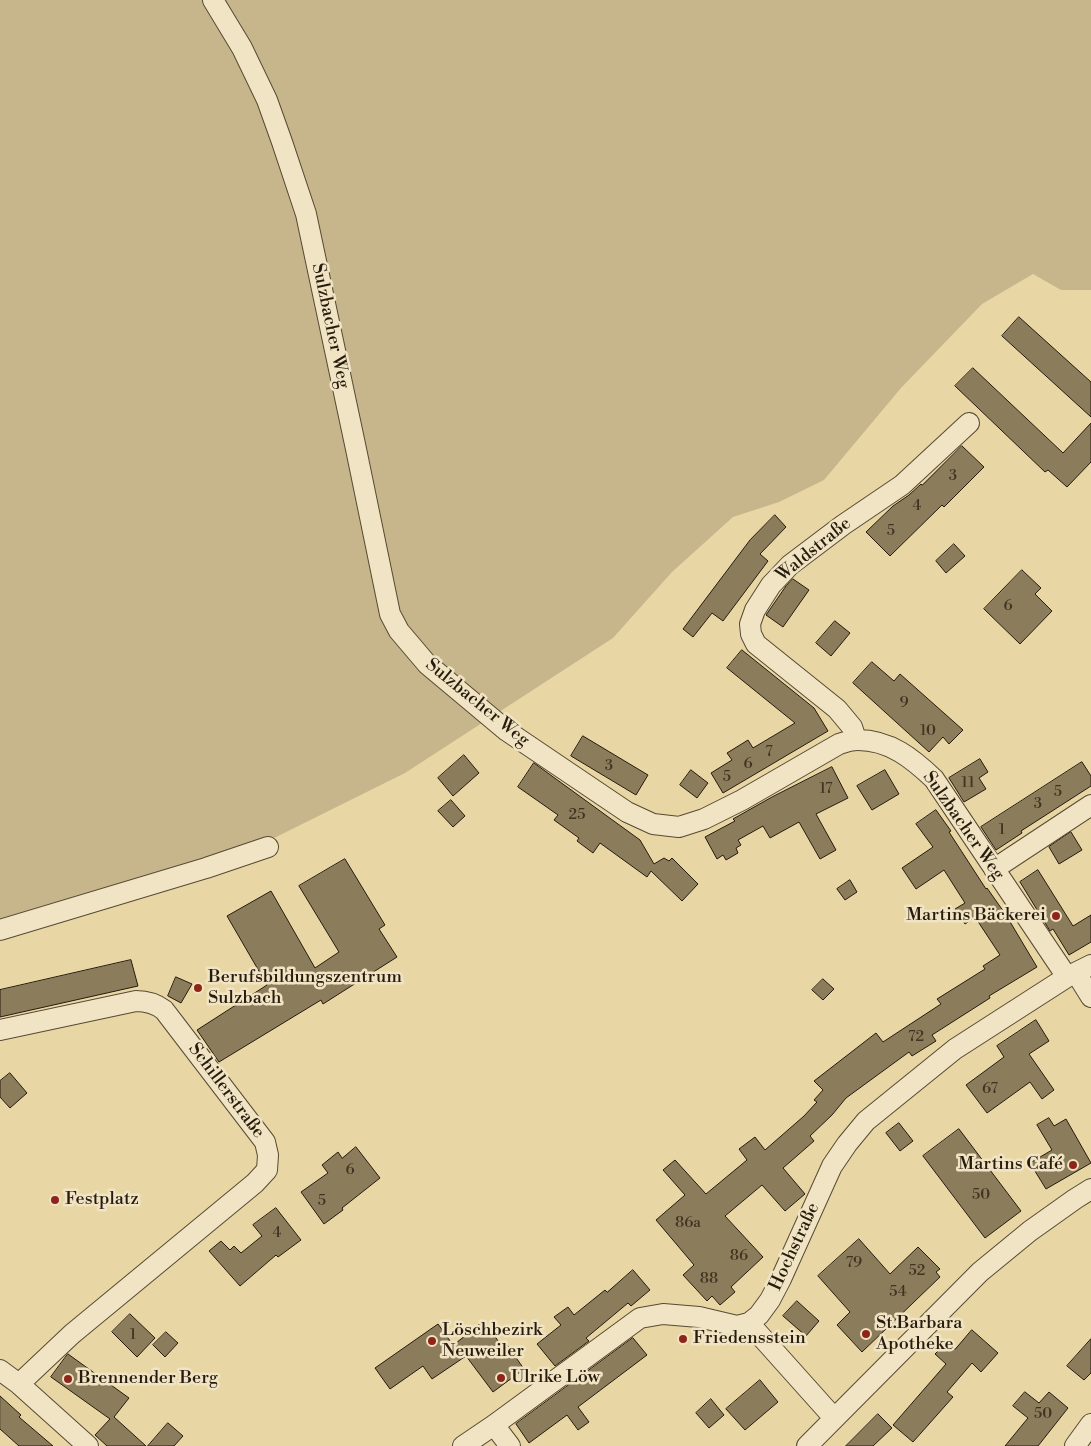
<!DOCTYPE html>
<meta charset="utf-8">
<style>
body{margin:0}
canvas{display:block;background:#e8d6a5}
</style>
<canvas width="1091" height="1446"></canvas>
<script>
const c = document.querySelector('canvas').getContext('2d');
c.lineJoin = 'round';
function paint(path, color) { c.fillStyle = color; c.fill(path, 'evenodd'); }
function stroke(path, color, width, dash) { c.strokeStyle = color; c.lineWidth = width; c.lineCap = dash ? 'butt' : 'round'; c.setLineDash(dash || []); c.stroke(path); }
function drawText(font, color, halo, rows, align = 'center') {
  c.font = font + ' "Libre Bodoni",serif'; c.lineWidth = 5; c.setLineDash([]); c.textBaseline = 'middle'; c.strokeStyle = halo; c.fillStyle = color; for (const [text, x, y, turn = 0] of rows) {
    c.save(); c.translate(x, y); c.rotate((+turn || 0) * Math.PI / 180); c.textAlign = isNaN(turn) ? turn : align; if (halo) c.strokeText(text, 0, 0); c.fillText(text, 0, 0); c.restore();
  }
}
paint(new Path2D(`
 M0,0H1091V290H1061L1033,274L982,304L901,388L824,480L779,502L733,517L672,572L613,638L405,773L262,844L0,923Z`), '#c7b68b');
const building = new Path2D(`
 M1019,317L1091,382V417L1002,336Z
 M973,368L1063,453L1091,423V462L1067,487L1048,470L1045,472L955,386Z
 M962,446L984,467L944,507L942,505L890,556L866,532L893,506L909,495L921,484L922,485Z
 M775,515L786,527L760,554L768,561L723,621L712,613L693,637L683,629L750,540Z
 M954,544L965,556L946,573L936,561Z
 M1022,570L1041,588L1035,594L1052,611L1020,644L984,609Z
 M793,579L809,590L783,627L766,615L786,586Z
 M835,621L850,633L831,656L816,643Z
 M742,650L814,708L828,731L723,793L711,773L732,760L727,753L748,740L753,748L795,723L727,668Z
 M872,662L894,681L900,674L963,730L949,744L943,737L929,752L853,683Z
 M583,736L648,775L636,795L571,756Z
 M464,755L479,773L453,796L438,778Z
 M980,759L988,772L979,778L986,789L964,802L949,778Z
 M1082,762L1091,776V786L1021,831L1022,833L996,850L981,827Z
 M534,763L640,840L654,864L664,858L669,861L672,858L698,884L682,901L651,871L647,877L600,843L593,853L577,841L579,838L554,820L558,815L518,787Z
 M832,767L848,798L816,814L836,850L820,859L799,822L770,838L763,826L738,840L741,845L736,848L738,853L726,860L723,855L717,859L705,837L735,821L733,819L772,797Z
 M691,770L708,783L697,798L680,785Z
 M885,770L899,794L872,810L857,786Z
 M451,800L465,816L453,827L438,811Z
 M936,810L951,831L949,832L986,889L987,888L1006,915L1037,967L989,996L990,998L932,1035L936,1041L912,1056L909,1052L846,1098L832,1115L810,1136L814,1141L783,1168L805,1194L785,1211L762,1185L725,1216L763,1257L731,1287L735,1292L720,1305L712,1296L707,1301L683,1275L694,1265L656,1220L685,1195L663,1170L675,1160L706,1194L747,1160L739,1149L755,1137L765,1150L804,1116L817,1102L814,1100L823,1090L814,1081L876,1033L883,1042L941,1004L937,999L985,969L983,966L1000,955L975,917L965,924L955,909L965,903L944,870L916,889L902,868L933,847L916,824Z
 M1071,832L1082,850L1059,864L1049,847Z
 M345,859L385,925L379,929L397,957L323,1004L321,1000L219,1062L197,1030L267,985L227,916L271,891L315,968L339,952L299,886Z
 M1038,870L1073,926L1091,915V942L1069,955L1053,929L1050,931L1020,882Z
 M850,880L857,892L845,900L837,889Z
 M131,960L138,986L0,1017V990Z
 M176,977L192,984L181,1003L168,996Z
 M823,979L834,989L823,1000L812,990Z
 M1036,1020L1049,1041L1029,1054L1054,1090L1042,1099L1030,1082L987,1113L966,1085L1004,1057L997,1046Z
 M10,1073L27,1093L10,1108L0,1097V1081Z
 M1049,1118L1054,1126L1066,1119L1091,1163L1046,1189L1030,1163L1052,1150L1037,1125Z
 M899,1123L913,1141L900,1151L886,1133Z
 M959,1129L1021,1211L985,1238L923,1156Z
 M356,1147L380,1178L342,1208L343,1210L324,1224L301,1192L328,1173L322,1165L338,1152L342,1158Z
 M276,1208L301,1240L278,1257L276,1255L240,1286L209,1251L221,1241L230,1250L234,1246L241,1253L262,1236L253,1225Z
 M859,1239L890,1274L918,1247L940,1269L936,1272L940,1277L862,1352L837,1325L850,1312L818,1276Z
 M633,1270L650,1290L631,1306L628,1303L586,1338L589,1341L555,1366L537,1344L561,1325L554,1317L568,1307L574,1315L605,1290L607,1292Z
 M797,1301L819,1321L806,1336L783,1316Z
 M130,1314L155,1338L137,1357L112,1332Z
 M484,1321L501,1345L505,1342L524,1369L493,1392L466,1356L432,1379L423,1366L390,1389L375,1368L438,1324L453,1345Z
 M972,1330L998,1353L981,1372L972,1363L947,1392L953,1397L913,1442L893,1425L946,1364L935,1354L947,1342L955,1349Z
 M166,1332L178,1343L165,1357L153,1345Z
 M633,1338L647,1355L578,1407L589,1422L578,1430L567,1415L529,1443L516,1424Z
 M1091,1339V1373L1084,1380L1067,1366Z
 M68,1354L129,1398L114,1417L146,1446H107L95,1435L110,1419L51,1377Z
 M760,1380L778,1402L745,1430L726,1409Z
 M1025,1392L1039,1403L1049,1392L1068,1408L1038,1446H1005L1028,1418L1013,1406Z
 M0,1396L21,1415L19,1417L53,1446H19L0,1429Z
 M711,1399L724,1415L709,1428L696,1413Z
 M878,1414L892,1428L873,1446H846Z
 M168,1423L183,1436L174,1446H148Z`);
paint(building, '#8b7c5c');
stroke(building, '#271b0d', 1);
const minor = new Path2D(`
 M213,0L242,48L267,100L282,142L306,214L356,449L390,614L399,631L427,664L507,731L627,812L653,824L679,827L704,819L742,800L839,744C845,742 852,740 858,740C890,740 913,759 934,779L1067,977
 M856,739L852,727L837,709L756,644L751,634L750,624L755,610L771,585L790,565L843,525L902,485L969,423
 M994,869L1091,805
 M0,930L206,868L268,847
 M1076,973L1091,997
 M0,1030L136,1001C147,1001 155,1003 164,1010L265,1142L268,1155L267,1170L255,1183L72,1334L19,1384
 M749,1323L834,1418
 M0,1370L19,1384L88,1446
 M494,1425L510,1446
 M463,1446L494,1425L640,1318L663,1314L699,1317L737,1326L749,1323L759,1315L770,1300L781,1279L832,1166L847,1144L866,1121L955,1049L1067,977L1091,965
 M807,1446L980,1272L1030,1231L1075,1199L1091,1189
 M1075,1446L1091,1424`);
stroke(minor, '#574a33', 22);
stroke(minor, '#f0e4c4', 20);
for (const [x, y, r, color] of [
 [1056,916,5,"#8f2418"],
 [198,988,5,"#8f2418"],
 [1073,1165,5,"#8f2418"],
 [55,1200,5,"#8f2418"],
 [866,1334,5,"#8f2418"],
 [683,1339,5,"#8f2418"],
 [432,1341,5,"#8f2418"],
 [501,1378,5,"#8f2418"],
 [68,1379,5,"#8f2418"]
]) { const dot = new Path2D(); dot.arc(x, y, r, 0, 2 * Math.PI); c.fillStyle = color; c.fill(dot); stroke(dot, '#f0e4c4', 2); }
drawText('15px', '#403321', null, [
 ["3",953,476],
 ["4",917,506],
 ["5",891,531],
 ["6",1008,606],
 ["9",904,703],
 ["10",928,731],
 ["7",769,752],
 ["6",748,764],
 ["3",609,766],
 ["5",727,777],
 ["11",968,783],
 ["17",826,789],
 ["5",1058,792],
 ["3",1038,804],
 ["25",577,815],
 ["1",1002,830],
 ["72",916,1037],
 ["67",990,1089],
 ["6",350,1170],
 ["50",981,1195],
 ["5",322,1201],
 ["86a",688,1223],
 ["4",277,1233],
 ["86",739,1256],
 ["79",854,1263],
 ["52",917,1271],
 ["88",709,1279],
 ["54",898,1292],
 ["1",133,1335],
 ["50",1043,1414]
]);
drawText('18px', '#271b0d', '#f0e4c4', [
 ["Sulzbacher Weg",330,326,78],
 ["Waldstraße",814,550,-39],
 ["Sulzbacher Weg",477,703,39],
 ["Sulzbacher Weg",963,826,55],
 ["Schillerstraße",226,1091,53],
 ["Hochstraße",795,1247,-65]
]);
drawText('18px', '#271b0d', '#f0e4c4', [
 ["Martins Bäckerei",1046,916,"right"],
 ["Berufsbildungszentrum",208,978],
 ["Sulzbach",208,999],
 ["Martins Café",1063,1165,"right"],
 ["Festplatz",65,1200],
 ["St.Barbara",876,1324],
 ["Apotheke",876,1345],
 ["Löschbezirk",442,1331],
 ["Neuweiler",442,1352],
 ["Friedensstein",693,1339],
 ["Ulrike Löw",511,1378],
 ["Brennender Berg",78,1379]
], 'left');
</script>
